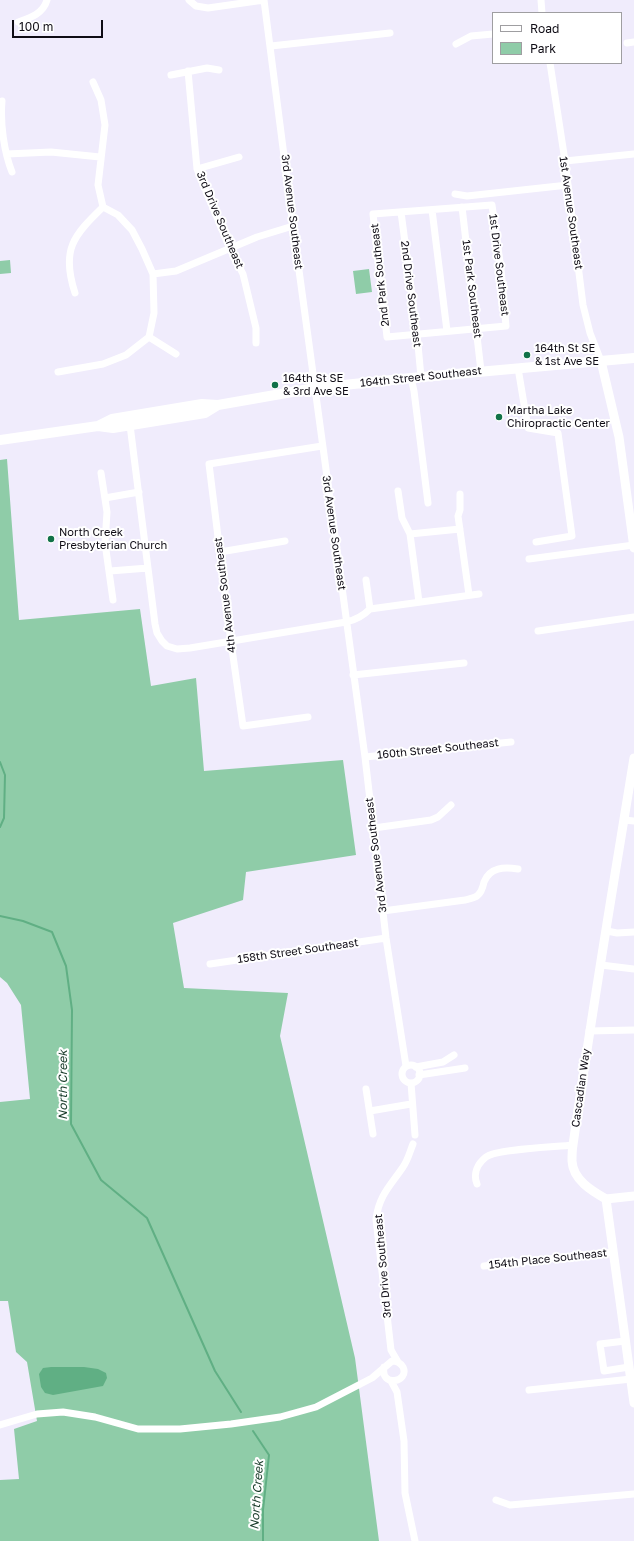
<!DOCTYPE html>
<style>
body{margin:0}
#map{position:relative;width:634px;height:1541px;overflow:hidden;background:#f0ecfc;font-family:"Golos Text",sans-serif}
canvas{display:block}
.legend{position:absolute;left:492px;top:12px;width:130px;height:52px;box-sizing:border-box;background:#fff;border:1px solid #9f9ea1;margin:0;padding:5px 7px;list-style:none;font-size:12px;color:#0f0c15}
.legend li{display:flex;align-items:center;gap:8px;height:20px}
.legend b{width:20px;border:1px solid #9f9ea1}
.scale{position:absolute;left:12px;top:20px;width:91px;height:18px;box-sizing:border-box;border:2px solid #0f0c15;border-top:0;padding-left:5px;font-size:12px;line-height:14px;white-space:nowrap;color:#0f0c15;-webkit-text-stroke:3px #fff;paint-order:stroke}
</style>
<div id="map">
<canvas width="634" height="1541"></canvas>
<ul class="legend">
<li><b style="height:5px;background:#fff"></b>Road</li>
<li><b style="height:11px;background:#8fcca8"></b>Park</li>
</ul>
<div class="scale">100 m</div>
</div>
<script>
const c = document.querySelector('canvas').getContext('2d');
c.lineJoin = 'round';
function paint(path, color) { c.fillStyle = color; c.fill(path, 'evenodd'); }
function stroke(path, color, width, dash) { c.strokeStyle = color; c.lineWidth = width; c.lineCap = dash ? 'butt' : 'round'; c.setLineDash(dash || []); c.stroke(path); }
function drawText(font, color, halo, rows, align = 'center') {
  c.font = font + ' "Golos Text",sans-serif'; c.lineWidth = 4; c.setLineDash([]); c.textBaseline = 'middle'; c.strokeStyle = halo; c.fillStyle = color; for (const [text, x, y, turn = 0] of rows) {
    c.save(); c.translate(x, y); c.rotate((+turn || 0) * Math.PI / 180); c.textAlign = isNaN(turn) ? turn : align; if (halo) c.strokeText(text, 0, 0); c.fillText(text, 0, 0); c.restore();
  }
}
paint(new Path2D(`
 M10,260L11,273L0,274V261Z
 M369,269L372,292L356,294L353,271Z
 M7,459L19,620L140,609L151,686L196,678L204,771L343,760L356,855L246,872L243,900L173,923L184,988L288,993L280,1036L355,1358L379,1541H0V1480L19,1479L14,1429L37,1421L27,1362L16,1352L8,1301H0V1102L30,1099L21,1005L7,983L0,977V460Z`), '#8fcca8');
paint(new Path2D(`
 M51,1367H84L98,1369L106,1373L107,1378L103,1386L53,1395L45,1393L41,1387L39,1374L43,1368Z`), '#60af84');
stroke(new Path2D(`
 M0,762L5,775L4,818L0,827
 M0,916L23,921L52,932L66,966L72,1010L71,1124L101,1180L147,1218L215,1371L241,1412
 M253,1431L269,1455L263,1510V1541`), '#60af84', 2);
stroke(new Path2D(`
 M189,0L196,6L208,8L264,0
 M264,0L293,226L365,757L386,938L406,1066
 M541,0L542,13
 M18,22C30,18 43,14 47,0
 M627,43L634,42
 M456,44L471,36L493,34
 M271,46L390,33
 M550,63L565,161L583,305L590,333L601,361
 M188,71L197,169L230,249L243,274L256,328V343
 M171,75L207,68L219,70
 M93,82L101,100L105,125L98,185L103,207L118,215L132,230L142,249L153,274L154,313L149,337
 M2,101C0,123 4,152 12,172
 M7,154L51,152L100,157
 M565,161L634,154
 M197,169L239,157
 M455,194L467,196L568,185
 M492,205L501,269L506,326L387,337L373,214Z
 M462,207L481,371
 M432,210L447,331
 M401,212L417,334L421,377
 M153,274L176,271L257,237L293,226
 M75,293C61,250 73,236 103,207
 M518,368L528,428L558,433L572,536L536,542
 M58,372L103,364L126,355L149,337L176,354
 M411,378L414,391L428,503
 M130,425L155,624L157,633L162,641L167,646L177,649L190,648L346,622C356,620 363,616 370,609L479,594
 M101,473L107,512L105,543L113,600
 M398,491L402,518L410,534L419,602
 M460,494V510L458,516L469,595
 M105,498L139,492
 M410,534L460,529
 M220,552L285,541
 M529,559L634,545
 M110,571L148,568
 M366,580L370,609
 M538,631L634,617
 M353,675L464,663
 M308,717L243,726L231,642L209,464L322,446
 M365,757L511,742
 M624,820L634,821
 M374,828L431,820L438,817L451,805
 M383,911L465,900C469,899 474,898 477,896C481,893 483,887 484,882C490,867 504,867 518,869
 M607,931L617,933L634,932
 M210,964L386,938
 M601,965L634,969
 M589,1031L634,1030
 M402 1074a9 9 0 1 1 18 0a9 9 0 1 1-18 0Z
 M416,1067L443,1062L454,1055
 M419,1075L465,1068
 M411,1083L415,1135
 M366,1089L373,1134
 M370,1111L411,1104
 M477,1184C473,1174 477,1164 486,1157C496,1149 556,1147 573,1145
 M484,1266L613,1252
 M625,1341L600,1344L604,1371L629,1367
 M398,1362L391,1350L376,1219C379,1195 391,1185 403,1167C408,1160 410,1151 413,1144
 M391,1381L397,1392L404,1441L405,1493L415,1541
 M529,1390L631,1379
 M0,1425L37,1414L63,1412L95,1417L138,1429H180L231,1424L280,1417L316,1407L372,1378L392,1361C396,1361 400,1362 403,1367C410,1382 380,1388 384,1367
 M496,1500L510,1505L634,1494`), '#fff', 7);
stroke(new Path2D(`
 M601,361L619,437L634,548
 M606,1199C592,1191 573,1180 572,1161C572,1156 572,1150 573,1145C591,1016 613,887 634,758
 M606,1199L634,1403
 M606,1199L634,1196`), '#fff', 9);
stroke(new Path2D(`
 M98,426L112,419L202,404L218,405L315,388L411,378L634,358
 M0,440L98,426L113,428L205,413L218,405`), '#fff', 10);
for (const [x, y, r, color] of [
 [527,355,4,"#117248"],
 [275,385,4,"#117248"],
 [499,417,4,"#117248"],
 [51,539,4,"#117248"]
]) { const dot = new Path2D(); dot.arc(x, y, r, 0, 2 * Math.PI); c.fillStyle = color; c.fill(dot); stroke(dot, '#fff', 1.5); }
drawText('11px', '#0f0c15', '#fff', [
 ["3rd Avenue Southeast",292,212,83],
 ["1st Avenue Southeast",571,213,82],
 ["3rd Drive Southeast",220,220,67],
 ["1st Drive Southeast",499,265,83],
 ["2nd Park Southeast",380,275,-96],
 ["1st Park Southeast",472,289,83],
 ["2nd Drive Southeast",411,294,83],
 ["164th Street Southeast",421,377,-6],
 ["3rd Avenue Southeast",334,533,82],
 ["4th Avenue Southeast",225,595,-97],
 ["160th Street Southeast",438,749,-6],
 ["3rd Avenue Southeast",376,855,-97],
 ["158th Street Southeast",298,951,-8],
 ["Cascadian Way",581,1088,-82],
 ["154th Place Southeast",548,1259,-6],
 ["3rd Drive Southeast",383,1266,-95]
]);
drawText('11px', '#0f0c15', '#fff', [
 ["164th St SE",535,349],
 ["& 1st Ave SE",535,362],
 ["164th St SE",283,379],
 ["& 3rd Ave SE",283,392],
 ["Martha Lake",507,411],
 ["Chiropractic Center",507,424],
 ["North Creek",59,533],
 ["Presbyterian Church",59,546]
], 'left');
drawText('italic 12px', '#1a3d2b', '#fff', [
 ["North Creek",63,1085,-90],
 ["North Creek",257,1495,-86]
]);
</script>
